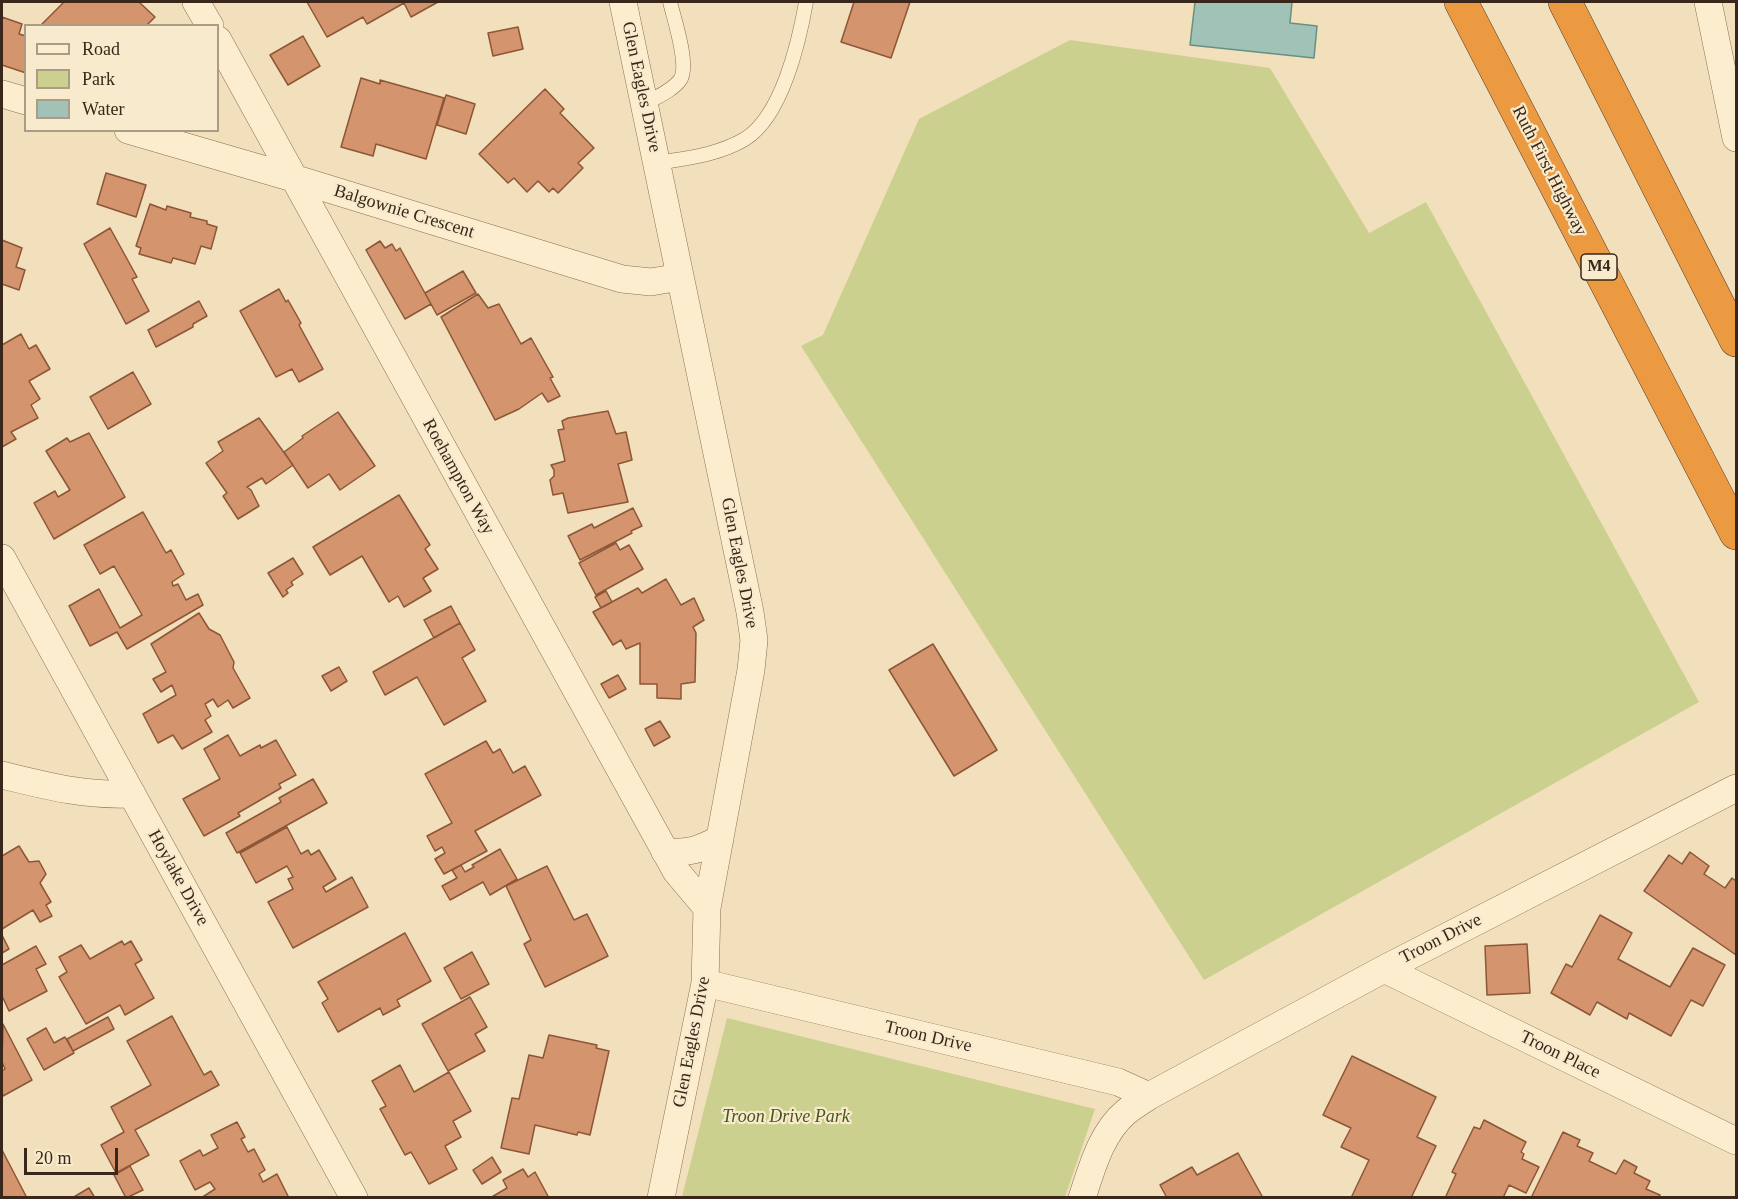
<!DOCTYPE html>
<style>
body{margin:0}
#map{position:relative;width:1738px;height:1199px;overflow:hidden;background:#f2dfbb;font-family:"Times New Roman",serif}
canvas{display:block}
.frame{position:absolute;inset:0;border:3px solid #38271a;pointer-events:none}
.legend{position:absolute;left:24px;top:24px;width:195px;height:108px;box-sizing:border-box;background:#f8eacc;border:2px solid #ab9c85;margin:0;padding:8px 10px;list-style:none;font-size:18px;color:#38271a}
.legend li{display:flex;align-items:center;gap:12px;height:30px}
.legend b{width:30px;border:2px solid #ab9c85}
.scale{position:absolute;left:24px;top:1148px;width:94px;height:27px;box-sizing:border-box;border:3px solid #38271a;border-top:0;padding-left:8px;font-size:18px;line-height:21px;white-space:nowrap;color:#38271a;-webkit-text-stroke:4px #f8eacc;paint-order:stroke}
</style>
<div id="map">
<canvas width="1738" height="1199"></canvas>
<div class="frame"></div>
<ul class="legend">
<li><b style="height:8px;background:#fcedcf"></b>Road</li>
<li><b style="height:16px;background:#cbd08f"></b>Park</li>
<li><b style="height:16px;background:#a0c2b7"></b>Water</li>
</ul>
<div class="scale">20 m</div>
</div>
<script>
const c = document.querySelector('canvas').getContext('2d');
c.lineJoin = 'round';
function paint(path, color) { c.fillStyle = color; c.fill(path, 'evenodd'); }
function stroke(path, color, width, dash) { c.strokeStyle = color; c.lineWidth = width; c.lineCap = dash ? 'butt' : 'round'; c.setLineDash(dash || []); c.stroke(path); }
function drawText(font, color, halo, rows, align = 'center') {
  c.font = font + ' "Times New Roman",serif'; c.lineWidth = 4.5; c.setLineDash([]); c.textBaseline = 'middle'; c.strokeStyle = halo; c.fillStyle = color; for (const [text, x, y, turn = 0] of rows) {
    c.save(); c.translate(x, y); c.rotate((+turn || 0) * Math.PI / 180); c.textAlign = isNaN(turn) ? turn : align; if (halo) c.strokeText(text, 0, 0); c.fillText(text, 0, 0); c.restore();
  }
}
paint(new Path2D(`
 M1070,40L1270,68L1369,233L1426,202L1699,702L1204,980L801,346L823,335L919,119Z
 M727,1018L1095,1109L1065,1197H682Z`), '#cbd08f');
const water = new Path2D(`
 M1195,2H1292L1290,23L1317,26L1314,58L1190,45Z`);
paint(water, '#a0c2b7');
stroke(water, '#679084', 1.5);
const building = new Path2D(`
 M62,2H139L155,17L146,26H44L42,24L63,3Z
 M307,2H438L411,17L404,3L367,24L363,17L327,37Z
 M854,2H910L891,58L841,42Z
 M2,17L22,24L19,34L26,36V73L2,65Z
 M518,27L523,49L493,56L488,33Z
 M303,36L320,66L288,85L270,55Z
 M361,78L380,84V80L444,98L426,159L376,144L373,156L341,147Z
 M545,89L564,109L560,113L594,148L578,163L583,168L558,193L553,188L549,192L538,181L527,192L514,178L508,183L479,154Z
 M446,95L475,104L466,134L437,125Z
 M106,173L146,185L136,217L97,204Z
 M150,204L166,210L167,206L191,213L190,217L207,221V224L217,227L211,249L201,246L195,264L173,258L171,263L139,254L141,248L136,246Z
 M110,228L137,277L132,279L149,311L126,324L84,244Z
 M2,240L22,248L16,267L25,270L19,290L2,284Z
 M380,241L385,248L392,244L396,251L400,248L431,304L405,319L366,250Z
 M463,271L476,293L437,315L425,293Z
 M279,289L286,302L288,300L301,323L299,325L323,369L299,382L292,369L276,377L240,311Z
 M478,294L488,308L499,304L521,344L531,338L553,377L550,378L560,396L548,402L542,393L519,409L495,420L441,317Z
 M199,301L207,316L193,324V327L156,347L148,330Z
 M21,334L29,349L36,345L50,369L29,381L40,399L31,405L38,418L11,432L16,439L2,447V345Z
 M133,372L151,404L108,429L90,397Z
 M608,411L616,434L626,432L632,460L618,464L628,502L568,513L563,493L553,495L550,480L554,476V470L551,465L565,461L558,430L564,429L562,421L568,418Z
 M338,412L375,466L340,490L329,474L308,488L284,452L303,438L302,436Z
 M259,418L293,465L266,484L262,478L247,487L251,490L259,506L238,519L223,496L227,493L206,463L223,451L218,442Z
 M89,433L125,497L54,539L34,503L55,491L58,497L70,490L46,451L67,438L70,442Z
 M399,495L430,545L425,549L438,569L423,578L431,591L404,607L398,596L389,602L362,556L330,575L313,547Z
 M633,508L642,526L631,531L632,533L580,560L568,536L592,524L594,528Z
 M143,512L166,553L171,550L184,574L172,582L173,586L178,584L186,600L198,594L203,605L127,649L117,632L90,646L69,606L99,589L120,628L142,615L114,566L100,574L84,545Z
 M616,543L620,550L629,545L643,569L596,595L579,563Z
 M293,558L303,574L291,582L293,585L286,590L288,593L283,597L268,573Z
 M666,579L681,605L694,598L704,620L693,627L696,633L695,682L681,684V699L657,698V684H640V643L626,649L621,640L613,645L593,612L638,588L642,593Z
 M606,591L612,602L601,608L595,597Z
 M451,606L460,623L434,638L424,620Z
 M199,613L209,629L220,635L234,662L233,668L250,698L233,708L228,700L218,707L213,699L205,704L211,716L205,720L212,732L182,749L173,735L158,743L143,714L176,695L172,685L161,692L153,679L166,672L151,644Z
 M460,623L475,650L462,658L486,701L444,725L417,677L385,695L373,672Z
 M933,644L997,750L954,776L889,670Z
 M339,667L347,681L331,691L322,676Z
 M618,675L626,689L609,698L601,684Z
 M660,721L670,737L654,746L645,729Z
 M228,735L240,756L260,745L261,748L276,740L296,775L279,784L281,788L238,813L240,816L204,836L183,799L220,779L204,749Z
 M486,741L493,753L500,749L513,773L525,766L541,795L475,831L487,851L444,874L435,859L445,853L442,847L435,851L427,836L452,823L425,774Z
 M313,779L327,803L237,853L226,833L281,802L279,798Z
 M287,827L301,854L308,850L311,855L319,850L336,879L323,887L326,892L352,877L368,907L293,948L268,902L293,889L288,879L293,877L287,866L256,883L240,853Z
 M19,846L29,862L39,861L46,874L40,883L51,902L46,905L52,916L40,922L33,910L2,929V856Z
 M500,849L517,879L490,895L483,882L450,900L442,886L457,878L452,870L461,865L465,872L474,867L472,865Z
 M1690,852L1709,866L1704,874L1725,888L1732,878L1736,881V955L1644,891L1669,855L1682,864Z
 M547,866L574,920L587,914L608,956L545,987L524,944L531,940L506,886Z
 M1600,915L1632,933L1618,959L1670,987L1693,948L1725,965L1703,1006L1691,1000L1671,1036L1629,1013L1627,1019L1597,1002L1590,1015L1551,993L1566,964L1572,967Z
 M405,933L431,981L397,1000L400,1006L383,1015L380,1008L338,1032L322,1003L328,999L318,982Z
 M2,935L9,949L2,953Z
 M122,941L124,945L131,941L142,960L135,964L154,998L125,1015L120,1005L86,1024L59,977L67,972L59,957L81,945L90,959Z
 M1527,944L1530,993L1487,995L1485,946Z
 M36,946L46,964L36,969L47,991L9,1011L2,996V965Z
 M472,952L489,984L461,999L444,968Z
 M470,997L487,1027L475,1034L485,1051L448,1071L422,1024Z
 M172,1016L204,1075L211,1071L219,1085L135,1130L149,1155L116,1173L101,1145L124,1132L111,1107L151,1085L127,1041Z
 M108,1017L114,1029L73,1051L67,1039Z
 M3,1024L32,1080L3,1096L2,1092V1071L5,1069L2,1062Z
 M46,1028L54,1043L65,1037L74,1053L44,1070L27,1039Z
 M549,1035L597,1045L596,1048L609,1051L590,1135L578,1132L577,1135L535,1125L529,1154L501,1148L512,1098L519,1099L529,1055L543,1058Z
 M1352,1056L1436,1097L1417,1137L1436,1146L1411,1198H1351L1369,1160L1341,1147L1351,1128L1323,1115Z
 M400,1065L414,1092L449,1072L471,1111L453,1121L461,1137L445,1146L457,1169L429,1184L411,1152L405,1155L380,1109L386,1106L372,1081Z
 M1484,1120L1526,1142L1521,1152L1524,1154L1522,1159L1539,1167L1526,1193L1509,1185L1503,1198H1449L1446,1196L1456,1174L1452,1172L1474,1127L1480,1129Z
 M237,1122L245,1137L241,1139L248,1152L254,1149L265,1170L259,1174L263,1182L277,1174L289,1198H201L215,1189L210,1182L195,1190L180,1161L200,1150L203,1156L218,1148L211,1135Z
 M1563,1132L1580,1140L1577,1146L1593,1153L1589,1161L1616,1174L1624,1160L1637,1167L1634,1173L1650,1181L1646,1189L1660,1195L1658,1198H1531Z
 M2,1150L27,1198H2Z
 M1238,1153L1262,1196L1260,1198H1167L1160,1185L1192,1167L1197,1175Z
 M492,1157L501,1172L482,1184L473,1170Z
 M130,1166L143,1190L126,1198L114,1175Z
 M523,1169L528,1177L535,1172L549,1198H490L507,1188L503,1180Z
 M89,1188L95,1198H72Z`);
paint(building, '#d3946e');
stroke(building, '#8c5637', 1.5);
const service = new Path2D(`
 M645,104C656,97 672,91 680,80C690,66 674,19 670,2
 M657,163C687,158 718,155 745,139C782,116 799,42 806,2`);
const minor = new Path2D(`
 M196,2L210,26
 M623,2L750,612L754,640L751,670L707,908L705,983L661,1198
 M1708,2L1736,138
 M218,40L676,871L707,908
 M2,94L26,101
 M128,130L293,178L622,279L651,282L680,277
 M2,558L354,1198
 M2,775C47,786 84,796 132,794
 M665,852C690,853 699,850 720,839
 M1384,969L1736,1141
 M705,983L1118,1082L1149,1096
 M1082,1198C1092,1168 1101,1133 1126,1112C1133,1106 1142,1101 1149,1096L1384,969L1736,788`);
const motorway = new Path2D(`
 M1461,2L1736,533
 M1565,2L1736,340`);
stroke(service, '#8a6f54', 15);
stroke(minor, '#8a6f54', 28);
stroke(motorway, '#573d29', 34);
stroke(service, '#fcedcf', 14);
stroke(minor, '#fcedcf', 27);
stroke(motorway, '#eb9a42', 33);
for (const [x, y, w] of [
 [1599,267,36]
]) { const box = new Path2D(); box.roundRect(x - w / 2, y - 13, w, 26, 4.5); c.fillStyle = '#f8eacc'; c.fill(box); stroke(box, '#38271a', 1.5); }
drawText('bold 16px', '#38271a', null, [
 ["M4",1599,267]
]);
drawText('18px', '#38271a', '#f8eacc', [
 ["Glen Eagles Drive",641,87,78],
 ["Ruth First Highway",1549,171,63],
 ["Balgownie Crescent",404,212,17],
 ["Roehampton Way",458,477,61],
 ["Glen Eagles Drive",739,563,79],
 ["Hoylake Drive",178,878,61],
 ["Troon Drive",1441,939,-27],
 ["Troon Drive",928,1037,13],
 ["Glen Eagles Drive",692,1042,-79],
 ["Troon Place",1560,1055,26]
]);
drawText('italic 18px', '#4a561f', '#f8eacc', [
 ["Troon Drive Park",786,1117]
]);
</script>
